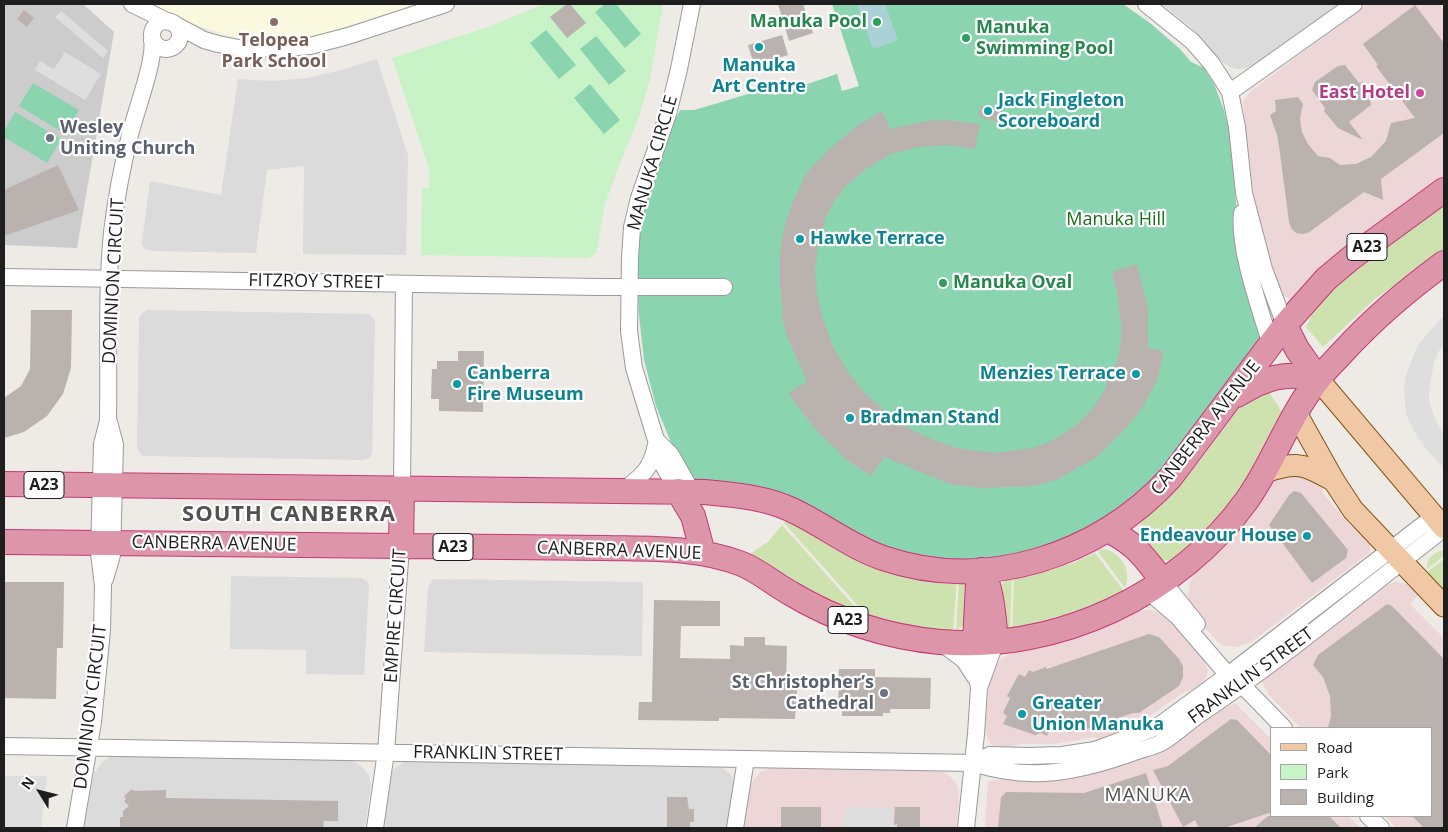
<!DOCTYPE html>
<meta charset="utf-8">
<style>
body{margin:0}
#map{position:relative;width:1448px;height:832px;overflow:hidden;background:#eeeae5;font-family:"Open Sans",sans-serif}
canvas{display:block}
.frame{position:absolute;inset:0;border:5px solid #1e1e1e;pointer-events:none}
.legend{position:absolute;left:1270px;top:727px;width:162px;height:90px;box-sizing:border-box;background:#fff;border:1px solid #a5a5a5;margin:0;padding:6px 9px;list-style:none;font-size:15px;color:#1e1e1e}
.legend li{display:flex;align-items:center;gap:10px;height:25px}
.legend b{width:25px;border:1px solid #a5a5a5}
.north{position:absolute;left:15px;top:767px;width:50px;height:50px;-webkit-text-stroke:4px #fff;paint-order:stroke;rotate:306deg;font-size:14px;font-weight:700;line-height:20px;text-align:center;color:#1e1e1e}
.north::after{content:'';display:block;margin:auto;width:18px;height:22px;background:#1e1e1e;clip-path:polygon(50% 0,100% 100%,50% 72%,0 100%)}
</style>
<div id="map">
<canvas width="1448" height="832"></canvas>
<div class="frame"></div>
<ul class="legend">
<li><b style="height:6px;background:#f1c8a6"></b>Road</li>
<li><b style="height:14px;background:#c8f3c6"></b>Park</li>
<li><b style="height:14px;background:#bab2ae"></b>Building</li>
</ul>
<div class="north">N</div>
</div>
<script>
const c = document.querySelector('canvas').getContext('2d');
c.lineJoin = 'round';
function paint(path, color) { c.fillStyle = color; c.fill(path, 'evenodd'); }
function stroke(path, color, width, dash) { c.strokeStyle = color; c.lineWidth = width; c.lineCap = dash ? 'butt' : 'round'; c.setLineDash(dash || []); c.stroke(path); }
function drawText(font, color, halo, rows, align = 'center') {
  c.font = font + ' "Open Sans",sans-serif'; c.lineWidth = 4.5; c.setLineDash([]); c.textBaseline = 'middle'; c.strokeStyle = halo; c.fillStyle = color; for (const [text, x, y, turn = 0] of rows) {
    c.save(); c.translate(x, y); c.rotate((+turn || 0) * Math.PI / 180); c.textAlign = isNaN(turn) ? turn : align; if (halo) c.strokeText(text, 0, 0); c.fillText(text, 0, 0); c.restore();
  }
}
paint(new Path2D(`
 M1162,4H1338L1257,65L1240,69L1232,68L1223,63L1191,27Z
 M377,59L408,155L406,255L303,254L304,166L267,170L256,253L151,251L144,248L142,245V241L150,181L221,195L238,79L272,81L307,78L341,70Z
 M147,310L369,314L374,319L375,322L372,453L370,458L364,460L142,456L137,448L139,318L142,313Z
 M231,576L361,578L367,581L369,586L364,675L306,674V650L230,649Z
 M433,579L643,582L642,656L424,652L428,588Z
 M119,755L352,760L363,768L369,776L371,784L365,828H84L94,773L103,761L110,757Z
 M405,761L719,765L731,775L734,782V788L728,828H382L390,776L395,768Z`), '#dcdbdb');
paint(new Path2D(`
 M1367,4H1442L1441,6L1444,10V182L1293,300L1290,299L1281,294L1264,245L1255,207L1243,102L1250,92Z
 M1289,470L1320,484L1324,495L1347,522L1352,527L1363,531L1370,539V551L1368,554L1251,642L1237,647L1223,645L1217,641L1197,619L1189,603L1188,594L1190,582L1196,572L1251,512L1274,480Z
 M1395,582L1407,584L1419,595L1410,604L1444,638V828H1397L1385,816H1432V728H1301L1269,695L1262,682V678L1285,660L1389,584Z
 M1151,610L1168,615L1198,649L1208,670L1206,678L1201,686L1183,693L1148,717L1122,729L1119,734L1100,740L1095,737L1054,744H1019L1009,748H1000L993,746L988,740L985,729L989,682L993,669L1002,658L1019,650L1081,635L1139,611Z
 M1235,703L1272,740V816H1348L1361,828H985L988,781L1114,768Z
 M773,767L942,771L952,778L958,787L959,800L956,828H744L749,790L752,782L760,772Z`), '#edd6d7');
paint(new Path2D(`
 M150,4H418L316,36L288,41H246L181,20Z`), '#fbf8e0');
paint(new Path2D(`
 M4,4H83L114,32L77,248L4,245Z`), '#ccc');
paint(new Path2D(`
 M1444,198V251L1376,298L1323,347L1306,327L1315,307L1324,293Z
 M1267,389L1282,412L1239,499L1172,561L1160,560L1139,537V528L1144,515L1183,478L1198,463L1245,400Z
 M788,518L957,577L953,633L917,631L862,613L860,608L784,523Z
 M782,525L857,609L858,614L837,609L749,557L753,552L768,542Z
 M1103,549C1122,552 1132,571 1125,588L1099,553V550Z
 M1444,550V556L1427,569C1426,558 1434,552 1444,550Z
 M1095,553L1124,591L1115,601L1012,632L1014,574L1048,571L1073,563Z
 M1444,559V598L1426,573Z
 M1012,575L1010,632L998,621L1000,586Z
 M959,577H973L965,624L956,631Z`), '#cee2b0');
paint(new Path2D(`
 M544,4H663L650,80L637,122L620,163L605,204L596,253L589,258L421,255L422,188H429V169L392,58L488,27Z`), '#c8f3c6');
paint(new Path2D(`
 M605,4H616L641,34L625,48L595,12Z
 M832,4H1123L1150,23L1180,49L1191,62L1204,68L1214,84L1224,110L1230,134L1237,213L1262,337L1159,477L1097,527L1019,555L966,560L930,557L897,550L695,481L677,457L656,406L644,360L639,315L636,257L640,227L650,189L671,129L680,110H694L762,90L775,95L837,74L842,91L859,86Z
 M546,30L576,65L559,79L530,43Z
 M596,36L626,71L609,85L580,49Z
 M33,83L79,110L65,134L19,106Z
 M590,84L620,120L604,134L574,98Z
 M15,112L61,139L47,163L4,137V131Z`), '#8bd4b0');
paint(new Path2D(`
 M61,11L108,51L103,58L55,17Z
 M65,52L101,74L85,100L35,70L40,61L54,69Z
 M1444,315V345L1438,352L1434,362L1429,392V400L1434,417L1444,435V468L1425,448L1413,429L1406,414L1404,392L1405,378L1414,354L1421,341Z
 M4,776H47L41,828H4Z
 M845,807L893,808V828H844Z`), '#dedede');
paint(new Path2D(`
 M857,4H885L898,40L873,49Z`), '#aad1d6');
paint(new Path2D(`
 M567,4H570L586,23L567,38L550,17Z
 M778,4H803L813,33L789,41Z
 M1415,5L1444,43V133L1381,179L1383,200L1364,192L1308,233L1302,234L1296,233L1291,228L1289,222L1280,153L1277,135L1270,115L1276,111L1275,100L1298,97L1303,104L1300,119L1302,132L1308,144L1318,156L1330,158L1340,165L1356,164L1371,157L1386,141L1391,123L1415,118L1376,66L1378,65L1363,44Z
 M24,10L34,18L27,27L17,19Z
 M782,35L788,55L754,65L748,45Z
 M1345,65L1359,83L1363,82L1364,91H1369L1371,105L1349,122L1363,140L1338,128L1324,111L1325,108L1312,90L1315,82L1338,66Z
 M981,106L1017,117L1013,127L978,116Z
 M882,111L890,129L926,121L947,120L980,124L975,149L949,145L918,147L891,154L866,169L846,186L835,200L827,215L818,244L815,270L817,294L822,316L833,346L848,372L865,393L890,416L910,429L934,440L957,448L995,453L1033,448L1047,443L1073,428L1090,412L1102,395L1118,359L1121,338V324L1117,293L1112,272L1137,264L1148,309V348L1164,351L1157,380L1144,405L1130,424L1097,457L1056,480L1033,486L980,488L950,484L884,457L871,476L848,461L818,432L798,407L789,393L807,381L787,336L781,314L783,313L780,286V251L785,224L792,204L805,176L812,167L833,146L857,126Z
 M58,165L79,210L4,236V190Z
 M31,310H72L71,368L63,394L47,416L24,432L4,438V398L21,386L30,369Z
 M458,351H484L483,412L439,411V399H431L432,369H437V361H458Z
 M1294,491L1301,493L1348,550L1346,558L1312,583L1269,525L1289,495Z
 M4,582H64L63,648H57L56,699L4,698Z
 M654,600L720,601V626H681L680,658L730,659V645L744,646V637H765V645L787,646L786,684H803L797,691L795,719L719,718V721L638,720L639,702H652Z
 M1387,604L1392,606L1444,659V828H1424L1412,816H1432V728H1328L1331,716L1330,696L1323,677L1313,665L1318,655Z
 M1149,634L1159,637L1179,659L1183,666V677L1179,686L1139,713H1133L1087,729L1086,727L1068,733L1060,709L1047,736L1041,733L1035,735L1003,724L1007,716L1003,713L1010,698L1007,696L1019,674L1025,677L1029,670L1033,672L1046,667L1047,669Z
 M839,669H875V677L931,678L930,709H890V713H883V716H842V709L838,710Z
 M1231,719L1237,720L1272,756V812L1224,828H1199L1195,820L1183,827L1153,770L1168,766Z
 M1146,773L1163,828H998L1001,797L1006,792L1084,793Z
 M132,789L134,791L166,790V798L338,801V821H324L323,827L120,828V817H123V811L129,806L124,801L126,799L124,796Z
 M667,797H687L689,809H694V822H690V828H667Z
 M781,807H821V828H781Z
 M895,807H920V828H897V824L894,825Z
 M1268,816H1329L1341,828H1254Z`), '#bab2ae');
const minor = new Path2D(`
 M132,4L169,22
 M1146,4L1192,41L1212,64L1230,92L1237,127L1244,193L1264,269L1285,325
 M152 35a14 14 0 1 1 28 0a14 14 0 1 1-28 0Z
 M174,24L204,40L218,44L244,49L285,48L310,46L348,36L446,4
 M1230,92L1354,4
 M1242,213C1238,249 1260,308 1271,345
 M4,277L598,287H724
 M656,440L671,455L692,492
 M402,489L404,284
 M624,490C642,476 651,469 656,445
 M678,491L660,460L656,440L634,368L629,331L630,258L632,227L639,198L668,114L679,69L692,4
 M105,579L112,555L115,444L109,422
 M1162,580L1197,624
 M1149,589L1157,599L1178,617L1228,675L1243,686L1284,728
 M940,642L964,660L975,677
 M979,688L996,641
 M4,746L973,763C1030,782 1078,772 1132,753C1142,749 1155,747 1164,741C1176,734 1186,724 1197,716C1280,661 1357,596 1436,535L1440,523L1444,519
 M973,763L990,755L1029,756L1062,755L1095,750L1157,727L1228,675L1424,524L1440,523
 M1368,816L1381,828
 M75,828L93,722L102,630L103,586L99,553L102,444L108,421C109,358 106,294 112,232C116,199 122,167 130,135C135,113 156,59 152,40
 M375,828L386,752L401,547
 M735,828L746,759
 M966,828L976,734L979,688L975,664V642`);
const major = new Path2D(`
 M1318,379L1444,528
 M1296,413L1334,481L1353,510L1444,606
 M1265,472C1298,461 1304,464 1334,481`);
const highway = new Path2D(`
 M1285,325L1297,349L1318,379
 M1237,395C1265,378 1285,371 1318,379
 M4,484L704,492C734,495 765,497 792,510C824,525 849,546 883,558C985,593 1099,556 1170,478L1285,325L1326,279L1351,258L1444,190
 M678,491L693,516L703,553
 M1108,530C1136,544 1144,557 1162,580
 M4,542L605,548C651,549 699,547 742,564C759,571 774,584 790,593C835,620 887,637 940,642C1057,652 1179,595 1247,500C1274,462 1288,417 1317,381C1324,371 1333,363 1341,354C1374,318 1405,292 1444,263
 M401,547L402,489
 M981,570C992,584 994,622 996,641
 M975,642L978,584`);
stroke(minor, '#9b9b9b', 18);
stroke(major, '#875210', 23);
stroke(highway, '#c63778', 26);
stroke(minor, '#fff', 16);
stroke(major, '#f1c8a6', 21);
stroke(highway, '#dd95aa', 24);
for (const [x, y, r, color] of [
 [274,22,5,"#8d6e63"],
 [877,22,5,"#2e9e5b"],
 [966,38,5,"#2e9e5b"],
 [759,47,5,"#0f9aa8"],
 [1420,93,5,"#d1479c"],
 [988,111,5,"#0f9aa8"],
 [50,138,5,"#6b7280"],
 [800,239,5,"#0f9aa8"],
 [943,283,5,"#2e9e5b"],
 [1136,374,5,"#0f9aa8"],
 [457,384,5,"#0f9aa8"],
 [850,418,5,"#0f9aa8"],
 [1307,536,5,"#0f9aa8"],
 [884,693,5,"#6b7280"],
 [1022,714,5,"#0f9aa8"]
]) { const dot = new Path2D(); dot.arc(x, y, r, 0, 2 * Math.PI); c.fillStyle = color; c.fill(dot); stroke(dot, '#fff', 2); }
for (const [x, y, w] of [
 [1367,247,40],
 [44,485,40],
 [453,547,40],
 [848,620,40]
]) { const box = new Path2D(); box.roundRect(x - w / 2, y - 13.5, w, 27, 4); c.fillStyle = '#fff'; c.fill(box); stroke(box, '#1e1e1e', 1); }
drawText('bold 16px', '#1e1e1e', null, [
 ["A23",1367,247],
 ["A23",44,485],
 ["A23",453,547],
 ["A23",848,620]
]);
drawText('bold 18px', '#27864d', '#fff', [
 ["Manuka Pool",867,22,"right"],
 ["Manuka",976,28],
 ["Swimming Pool",976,49],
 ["Manuka Oval",953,283]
], 'left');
drawText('bold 18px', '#785e54', '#fff', [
 ["Telopea",274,41],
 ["Park School",274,62]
]);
drawText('bold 18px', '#0d838f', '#fff', [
 ["Manuka",759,66,"center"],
 ["Art Centre",759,87,"center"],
 ["Jack Fingleton",998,101],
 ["Scoreboard",998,122],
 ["Hawke Terrace",810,239],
 ["Canberra",467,374],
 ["Fire Museum",467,395],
 ["Menzies Terrace",1126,374,"right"],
 ["Bradman Stand",860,418],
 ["Endeavour House",1297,536,"right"],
 ["Greater",1032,704],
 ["Union Manuka",1032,725]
], 'left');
drawText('bold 18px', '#b23c85', '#fff', [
 ["East Hotel",1410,93]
], 'right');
drawText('bold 18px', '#5b616d', '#fff', [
 ["Wesley",60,128],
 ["Uniting Church",60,149],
 ["St Christopher’s",874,683,"right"],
 ["Cathedral",874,704,"right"]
], 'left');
drawText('18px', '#1e1e1e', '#fff', [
 ["MANUKA CIRCLE",653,163,-74],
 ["DOMINION CIRCUIT",114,281,-87],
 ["FITZROY STREET",316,282,1],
 ["CANBERRA AVENUE",1206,428,-52],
 ["CANBERRA AVENUE",214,544,1],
 ["CANBERRA AVENUE",619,551,2],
 ["EMPIRE CIRCUIT",396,616,-86],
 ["FRANKLIN STREET",1251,676,-36],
 ["DOMINION CIRCUIT",91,707,-83],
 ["FRANKLIN STREET",488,754,1]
]);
drawText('18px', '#1a7017', '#fff', [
 ["Manuka Hill",1116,220]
]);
c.letterSpacing = '1px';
drawText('19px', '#515151', '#fff', [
 ["MANUKA",1148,796]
]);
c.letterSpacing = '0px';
c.letterSpacing = '1px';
drawText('bold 22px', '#515151', '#fff', [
 ["SOUTH CANBERRA",289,515]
]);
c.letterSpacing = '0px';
</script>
